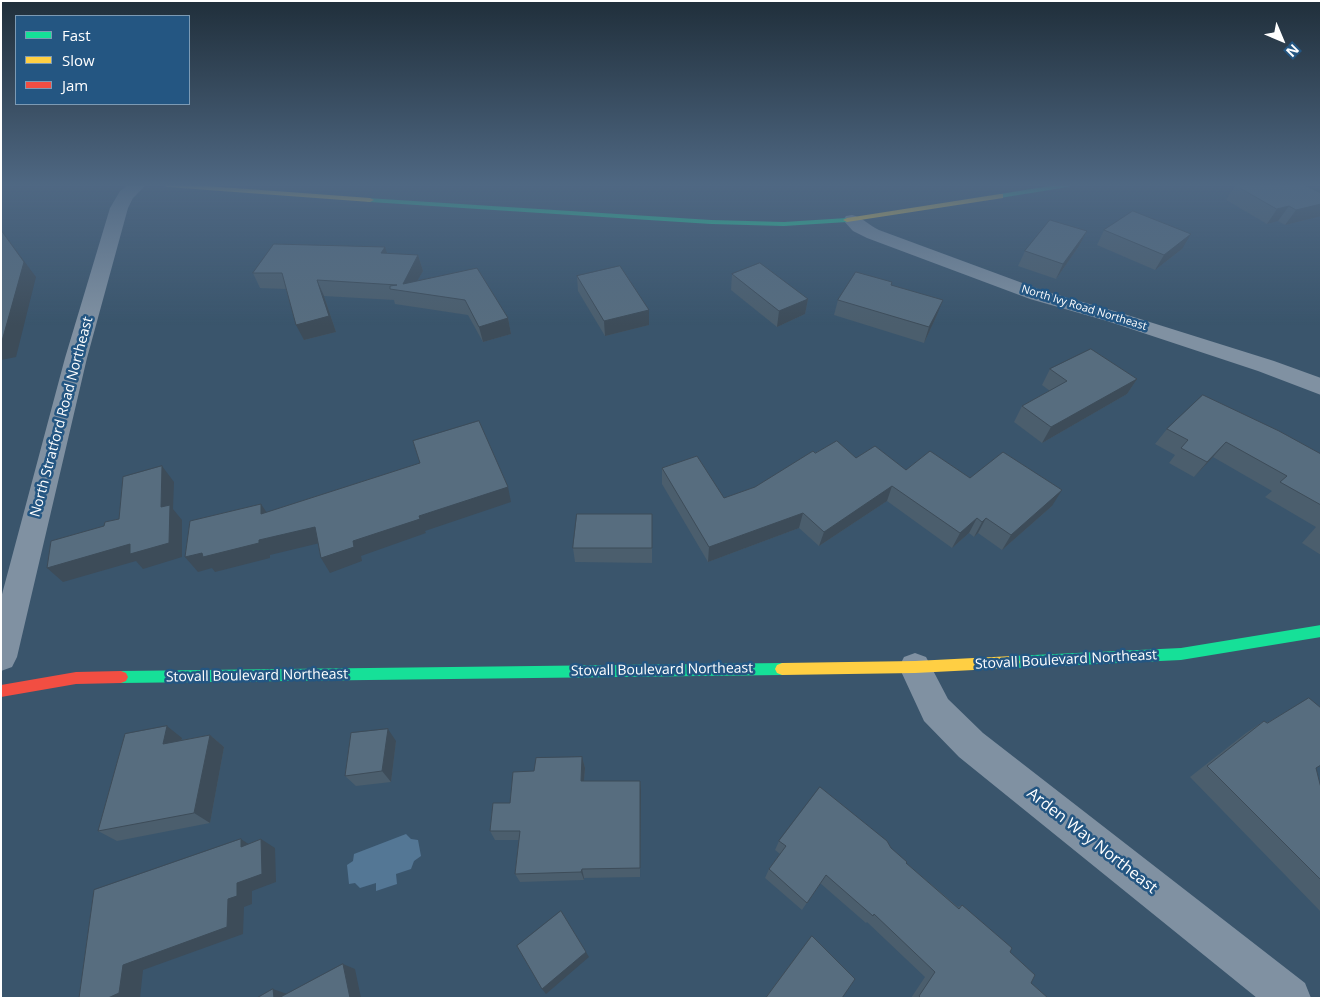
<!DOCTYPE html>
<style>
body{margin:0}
#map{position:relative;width:1322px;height:999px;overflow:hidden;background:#3a556c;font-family:"Open Sans",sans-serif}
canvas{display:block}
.frame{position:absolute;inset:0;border:2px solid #fff;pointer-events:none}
.legend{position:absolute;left:15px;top:15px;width:175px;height:90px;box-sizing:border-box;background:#245682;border:1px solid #7c9ab4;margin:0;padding:6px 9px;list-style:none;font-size:15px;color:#fff}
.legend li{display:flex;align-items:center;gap:10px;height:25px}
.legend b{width:25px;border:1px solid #7c9ab4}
.north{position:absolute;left:1257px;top:15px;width:50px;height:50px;-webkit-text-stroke:4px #245682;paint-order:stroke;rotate:135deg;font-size:14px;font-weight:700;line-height:20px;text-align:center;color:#fff}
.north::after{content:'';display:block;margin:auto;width:18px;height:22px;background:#fff;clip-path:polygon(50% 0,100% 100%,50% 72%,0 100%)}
</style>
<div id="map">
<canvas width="1322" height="999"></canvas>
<div class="frame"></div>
<ul class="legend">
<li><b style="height:6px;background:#16e098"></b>Fast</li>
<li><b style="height:6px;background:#ffcf43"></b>Slow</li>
<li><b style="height:6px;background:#f24e42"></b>Jam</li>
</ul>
<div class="north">N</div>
</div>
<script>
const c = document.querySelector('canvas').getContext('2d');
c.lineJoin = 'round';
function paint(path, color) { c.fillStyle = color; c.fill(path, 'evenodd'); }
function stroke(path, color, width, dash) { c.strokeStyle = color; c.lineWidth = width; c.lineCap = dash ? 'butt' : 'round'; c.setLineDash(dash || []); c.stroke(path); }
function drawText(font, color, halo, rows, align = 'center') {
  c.font = font + ' "Open Sans",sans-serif'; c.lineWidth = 5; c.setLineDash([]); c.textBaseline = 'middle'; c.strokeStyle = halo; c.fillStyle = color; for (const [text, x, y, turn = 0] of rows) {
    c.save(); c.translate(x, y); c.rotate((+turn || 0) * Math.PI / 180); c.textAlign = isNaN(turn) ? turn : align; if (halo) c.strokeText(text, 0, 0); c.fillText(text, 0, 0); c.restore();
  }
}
paint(new Path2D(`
 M406,834L411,839L418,840L421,856L414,861L411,869L396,874L397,884L376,891V883L360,888L355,883L349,884L347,865L353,861L354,854Z`), '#547795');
paint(new Path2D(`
 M128,185H146L133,198L128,208L87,358L17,657L12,667L1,671V598L65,358L110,208L120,191Z
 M852,215C862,217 870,226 879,230L1044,291L1121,313L1274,361L1321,378V395L1258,371L1107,321L1030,299L867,238L853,231L843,220L846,216Z
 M915,653L926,657L948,699L983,733L1305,983L1311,998H1257L959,757L924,721L899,667L904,657Z`), '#8091a2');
paint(new Path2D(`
 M1056,185H1072L1068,187L1000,198L996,196L1000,194Z
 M367,198L711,220L784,222L847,218L851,220L847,222L784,226L711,224L370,202H367Z
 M1321,625V637L1181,660L1013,668L1008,666L1006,662L1008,658L1013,656L1181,648Z
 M782,663L787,665L789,669L787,673L782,675L121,683L116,681L114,677L116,673L121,671Z`), '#16e098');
paint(new Path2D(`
 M163,185H194L370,198L374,200L370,202L167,187Z
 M1000,194H1003V198L847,222L843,220L847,218Z
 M1013,656L1018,658L1020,662L1018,666L1013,668L915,673L782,675L777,673L775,669L777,665L782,663L915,661Z`), '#ffcf43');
paint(new Path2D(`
 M121,671L126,673L128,677L126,681L121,683L76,684L1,697V685L76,672Z`), '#f24e42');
paint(new Path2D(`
 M1235,185L1321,193V216L1285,225L1278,221L1267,224L1226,200Z
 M1104,230L1182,249L1155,270L1097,245Z
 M1087,231L1079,246L1056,279L1018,266L1025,251Z
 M385,247L387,254L418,255L423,271L417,281L508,318L511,334L483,342L468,315L395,304L394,300L324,296L336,332L304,340L286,289L260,288L253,273Z
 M732,274L808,299L805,314L777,327L731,290Z
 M577,276L649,325L605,336L578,291Z
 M892,282L891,285L937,315L924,343L834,315L838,300Z
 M1050,369L1137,379L1127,394L1042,443L1014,422L1022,406L1050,391L1042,385Z
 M1167,429L1321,454V555L1302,543L1316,527L1265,497L1272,491L1213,457L1194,477L1169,463L1175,455L1155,444Z
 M815,453L856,458L906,470L970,478L1052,506L1002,550L978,533L974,537L969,533L952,548L887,501L819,546L799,528L708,562L662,484V468L724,498L755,487Z
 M652,514V563L575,562L573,548Z
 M1264,721L1316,768L1321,788V912L1190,777L1246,733Z
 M210,735L224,747L210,823L117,841L98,831L182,738V740Z
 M396,741L391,782L356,786L345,776Z
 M582,757L585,768L584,781H640L641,791L640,877L584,878V880L520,882L515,874L519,840H495L490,831L534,771Z
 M779,841L891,848L906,863L958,907L962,905L1010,952L1031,983L1048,998H911L925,977L867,922L866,923L820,883L802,910L765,878L769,869L780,854L775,850Z
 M812,936L842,998H765L807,942Z`), '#4b5e6d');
paint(new Path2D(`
 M1321,204V216L1285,225L1296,210Z
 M1289,206L1278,221L1267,224L1277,209Z
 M1,230L36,277L16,357L1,360Z
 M1087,231L1079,246L1056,279L1063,264Z
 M1191,234L1182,249L1155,270L1164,255Z
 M385,247L390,262L381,253Z
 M418,255L423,271L411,292L403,284Z
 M317,280L324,296L336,332L304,340L296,325Z
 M808,299L805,314L777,327L779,311Z
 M943,300L937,315L924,343L929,327Z
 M649,310V325L605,336L604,321Z
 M508,318L511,334L483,342L479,327Z
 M1137,379L1127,394L1042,443L1051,427Z
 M1226,442L1213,457L1194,477L1207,462Z
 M162,466L174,482L173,509L182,520V557L143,569L136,561L63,582L47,568L161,507Z
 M892,486L887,501L819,546L824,532Z
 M508,487L511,502L425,531L426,533L361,556L362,561L330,573L321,558L353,541L419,516Z
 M1062,490L1052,506L1002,550L1011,535Z
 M261,504L271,519L261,514Z
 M803,513L799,528L708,562L709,547Z
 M977,518L969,533L952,548L960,533Z
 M986,518L978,533L974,537L982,522Z
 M315,527L324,542L270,555V558L215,572L212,568L198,572L185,557Z
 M167,726L182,738L178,755L163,744Z
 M388,729L396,741L391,782L382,771Z
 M210,735L224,747L210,823L194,813Z
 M582,757L585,768L583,792L581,781Z
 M640,781L641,791L640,877Z
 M241,839L256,849L241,847Z
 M261,839L275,848L276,882L252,891V904L244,907L243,934L143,970L140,998H108L123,965L228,899Z
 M582,869L584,878V880L581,872Z
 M586,952L589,957L546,994L542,989Z
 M343,964L355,969L361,998H350Z
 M273,989L287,994L288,998H274Z`), '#3d4c59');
const building = new Path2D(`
 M1235,185H1304L1321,193V204L1296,210L1289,206L1277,209Z
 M1133,211L1191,234L1164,255L1104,230Z
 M1050,220L1087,231L1063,264L1025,251Z
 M1,230L24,262L2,341H1Z
 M274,244L385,247L381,253L418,255L403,284L477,268L508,318L479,327L465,300L390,289V286L397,285L317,280L329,316L296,325L282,273H253Z
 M760,263L808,299L779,311L732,274Z
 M620,266L649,310L604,321L577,276Z
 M856,272L892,282L891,285L943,300L929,327L838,300Z
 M1091,349L1137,379L1051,427L1022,406L1067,381L1050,369Z
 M1203,395L1279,431L1321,454V505L1280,482L1287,476L1226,442L1207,462L1181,448L1188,440L1167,429Z
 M479,421L508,487L419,516L420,519L353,541L354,547L321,558L315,527L259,540V543L203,557L202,553L185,557L190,521L261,504V514L420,463L413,441Z
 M837,441L856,458L875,446L906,470L930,451L970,478L1003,452L1062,490L1011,535L986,518L982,522L977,518L960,533L892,486L824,532L803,513L709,547L662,468L697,456L724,498L755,487L813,451L815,453Z
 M162,466L161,507L170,505L169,543L130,554V544L47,568L51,541L104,526L105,522L119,519L123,477Z
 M577,514H652V548H573Z
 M1309,698L1321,708V765L1316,768L1321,788V880L1207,766L1264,721L1267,723Z
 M167,726L163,744L210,735L194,813L98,831L125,734Z
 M388,729L382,771L345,776L351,733Z
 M582,757L581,781H640V868L582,869L581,872L515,874L520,831H490L493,803H510L513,772L534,771L536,758Z
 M820,787L887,841L891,848L907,862L906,863L959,909L962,905L1012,948L1010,952L1035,975L1031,983L1048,998H921L919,996L935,972L874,914L873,916L826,875L807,903L769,869L786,846L779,841Z
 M241,839V847L261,839L262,874L237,883V896L228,899L227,927L123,965L119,993L108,998H79L94,890Z
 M561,911L586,952L542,989L517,946Z
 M812,936L855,979L842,998H766Z
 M343,964L350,998H279Z
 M273,989L274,998H257Z`);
paint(building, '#576d7f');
stroke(building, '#3d4c59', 1);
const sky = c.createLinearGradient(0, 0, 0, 325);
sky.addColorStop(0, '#202f3b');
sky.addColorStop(0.57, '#4f6883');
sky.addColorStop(1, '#4f688300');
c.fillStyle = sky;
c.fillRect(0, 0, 1322, 325);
drawText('11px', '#fff', '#245682', [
 ["North Ivy Road Northeast",1084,308,17]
]);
drawText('14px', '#fff', '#245682', [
 ["North Stratford Road Northeast",62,417,-75],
 ["Stovall Boulevard Northeast",1066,660,-3],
 ["Stovall Boulevard Northeast",662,670,-1],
 ["Stovall Boulevard Northeast",257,676,-1]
]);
drawText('16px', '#fff', '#245682', [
 ["Arden Way Northeast",1092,841,38]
]);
</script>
